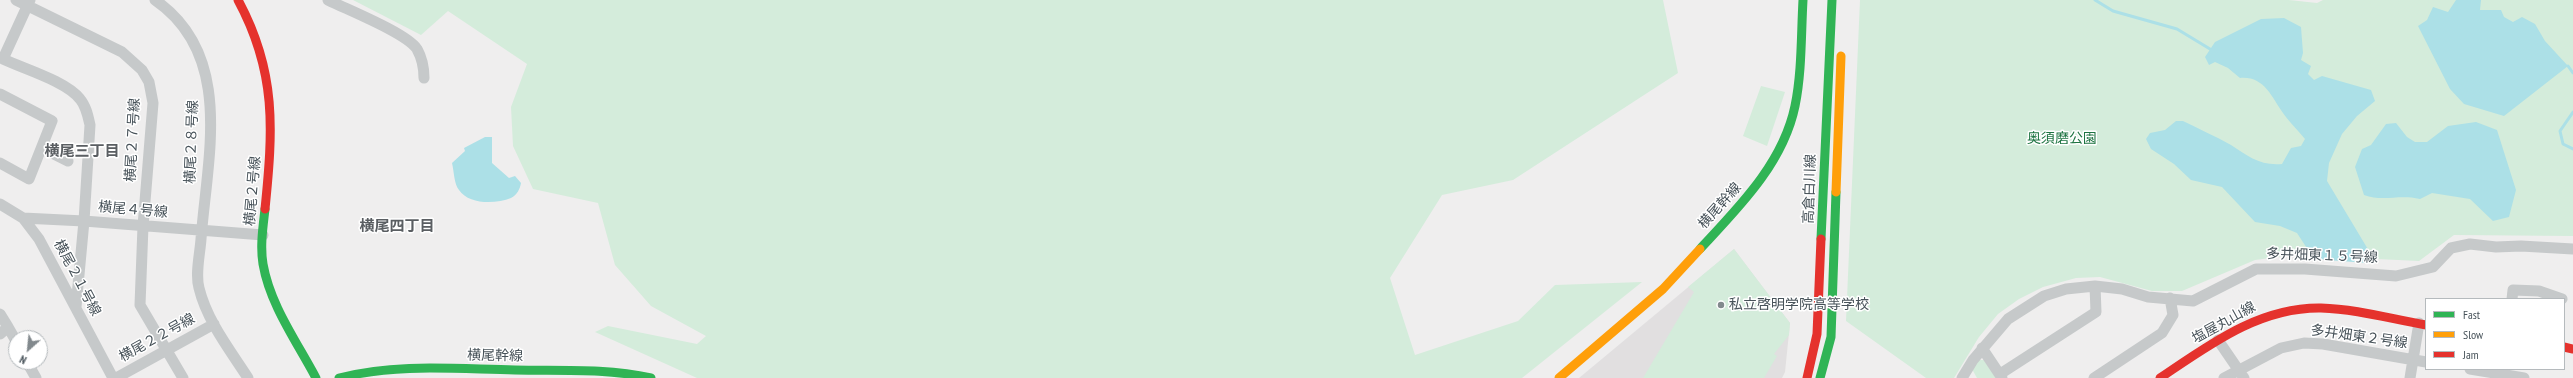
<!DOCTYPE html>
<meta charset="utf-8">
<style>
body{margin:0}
#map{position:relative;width:2573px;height:378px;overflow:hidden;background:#efeeee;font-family:"PT Sans Narrow",sans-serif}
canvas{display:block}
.legend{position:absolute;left:2425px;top:298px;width:140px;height:72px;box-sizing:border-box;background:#fff;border:1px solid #b5babd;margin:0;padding:5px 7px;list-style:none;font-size:12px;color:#475259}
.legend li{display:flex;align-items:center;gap:8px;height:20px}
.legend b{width:20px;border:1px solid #b5babd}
.north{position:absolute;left:8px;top:330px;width:40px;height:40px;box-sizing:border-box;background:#fff;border:1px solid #b5babd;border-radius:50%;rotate:207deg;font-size:11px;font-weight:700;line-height:16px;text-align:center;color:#475259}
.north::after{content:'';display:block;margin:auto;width:14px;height:18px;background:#82898d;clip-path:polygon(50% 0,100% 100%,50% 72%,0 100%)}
</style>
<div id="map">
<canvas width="2573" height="378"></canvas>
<ul class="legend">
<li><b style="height:5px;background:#30b455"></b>Fast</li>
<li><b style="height:5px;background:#ff9f0a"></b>Slow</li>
<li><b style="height:5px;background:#e5322d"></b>Jam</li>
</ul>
<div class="north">N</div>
</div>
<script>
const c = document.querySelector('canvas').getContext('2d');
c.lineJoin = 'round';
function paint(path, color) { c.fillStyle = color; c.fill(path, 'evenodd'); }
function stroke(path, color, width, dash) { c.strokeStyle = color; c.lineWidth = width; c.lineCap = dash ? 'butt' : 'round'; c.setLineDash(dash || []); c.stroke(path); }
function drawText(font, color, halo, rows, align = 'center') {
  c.font = font + ' "PT Sans Narrow","Noto Sans JP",sans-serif'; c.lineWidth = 3; c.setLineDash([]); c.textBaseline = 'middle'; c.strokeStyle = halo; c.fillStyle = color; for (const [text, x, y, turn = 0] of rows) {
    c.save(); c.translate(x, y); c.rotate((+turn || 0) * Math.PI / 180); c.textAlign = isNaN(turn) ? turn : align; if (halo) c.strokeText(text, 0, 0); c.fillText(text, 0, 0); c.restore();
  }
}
paint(new Path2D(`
 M1734,249L1790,323L1785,372L1782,378H1579Z`), '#e1dfe0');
paint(new Path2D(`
 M353,0H1663L1678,73L1513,180L1442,195L1390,278L1415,355L1518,321L1555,285L1642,282L1522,378H697L595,332L608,326L697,344L706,336L651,306L615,265L598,203L533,189L513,146L511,107L527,64L448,11L421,35Z
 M1860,0H2289L2317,3L2323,0H2573V236L2454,235L2419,261L2293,255L2255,260L2182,291H2152L2100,277L2076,278L2043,287L2019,299L1998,314L1979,337L1954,378H1926L1846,321Z
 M1761,86L1785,92L1767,146L1743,136Z
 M1734,249L1790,323L1789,335L1774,354L1777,356L1764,378H1643L1694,292L1688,287Z
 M1978,360H1984L1996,378H1977L1972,369Z`), '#d4ecdb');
paint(new Path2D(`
 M2456,0H2481L2480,10H2501L2504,17L2513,22L2522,17L2535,24L2545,41L2568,66L2504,116L2464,104L2450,89L2418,26L2427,20L2433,7L2448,12Z
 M2284,18L2301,27L2303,53L2301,60L2311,66L2308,74L2314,80L2322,76L2371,90L2375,101L2357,116L2342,134L2329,163L2327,181L2369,251L2367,263L2314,259L2297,233L2280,226L2255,222L2222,187L2191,180L2174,164L2151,149L2146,139L2150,133L2165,130L2176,121H2183C2199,129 2215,136 2231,145C2248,156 2260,166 2282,164L2291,148L2301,146L2305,139C2298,130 2289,122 2283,113C2271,96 2264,76 2240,78L2228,68L2215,62L2209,65L2205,57L2215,42L2261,19Z
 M2476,122L2497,130L2516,190L2509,217L2493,221L2470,199L2432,193L2420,199C2399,194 2383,202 2364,195L2355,167L2362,149L2371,145L2386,124L2396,123L2407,137L2415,142H2427L2448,126Z
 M485,137H492V163L509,178L515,176L521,183C520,189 517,195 511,198C496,204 469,205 459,190C454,184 454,171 452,163L465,151L464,148Z`), '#ace0e7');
stroke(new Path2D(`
 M2095,0L2113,11L2177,29L2210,49
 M2568,66L2573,73
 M2573,112L2560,131L2563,144L2573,149`), '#ace0e7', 3);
stroke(new Path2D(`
 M16,0L122,52L142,70L149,82L153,103L143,226L140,305L183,378
 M30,0L3,59C24,69 66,81 80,99C86,106 88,116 90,125L84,221L263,235
 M155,0C235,55 207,158 201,239C200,254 195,274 199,288C207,321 230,350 248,378
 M328,0C348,10 406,33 417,49C422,58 424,68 424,78
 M0,94L52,121L29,179L0,163
 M42,148L68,161
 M0,204L23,218L39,239L113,378
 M23,218L84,221L76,307
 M2512,299L2513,290L2539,291L2562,299
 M0,314L8,327L0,334
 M8,327L16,341
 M2218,340L2244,378
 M1982,348L2002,378
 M27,362L36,378
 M2470,369L2524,378
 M2000,374L2096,312L2095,286
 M116,378L214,324
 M1962,378L1973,360L2008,319L2044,296L2066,289L2095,286L2122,289L2148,297L2193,301L2256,269H2305L2396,276L2433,267L2451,248L2470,244L2496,247L2521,246L2573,249
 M2094,378L2162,333L2173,315L2170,298
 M2224,378L2281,348L2304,343L2323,344L2426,362
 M2410,378L2419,323`), '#c6c9ca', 11);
stroke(new Path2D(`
 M265,209C263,227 260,246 263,264C270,305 297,342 316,378
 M1821,239L1832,0
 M1700,249C1738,208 1783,164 1795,106C1802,72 1801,35 1803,0
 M339,378C397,363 455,369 515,370C560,371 606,368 651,378
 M1820,378L1831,337L1836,192`), '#30b455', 9);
stroke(new Path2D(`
 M1836,192L1841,56
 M1559,378L1663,289L1700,249`), '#ff9f0a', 9);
stroke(new Path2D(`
 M238,0C277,72 273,130 265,209
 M2564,347L2573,349
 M1807,378L1817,334L1821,239
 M2160,378C2209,345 2259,307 2321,308C2357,309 2391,319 2426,325`), '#e5322d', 9);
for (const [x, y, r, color] of [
 [1721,305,4,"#82898d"]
]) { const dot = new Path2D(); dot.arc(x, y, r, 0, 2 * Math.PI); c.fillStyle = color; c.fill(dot); stroke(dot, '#fff', 1.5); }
drawText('14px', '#1e7442', '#fff', [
 ["奥須磨公園",2062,139]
]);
drawText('14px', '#475259', '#fff', [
 ["横尾２７号線",133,140,-87],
 ["横尾２８号線",192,142,-88],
 ["高倉白川線",1810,189,-88],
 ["横尾２号線",253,191,-85],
 ["横尾幹線",1720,206,-48],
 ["横尾４号線",133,210,5],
 ["多井畑東１５号線",2322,256,2],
 ["横尾２１号線",77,278,62],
 ["塩屋丸山線",2224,323,-29],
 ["多井畑東２号線",2359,337,8],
 ["横尾２２号線",157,338,-29],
 ["横尾幹線",495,356,1]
]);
drawText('14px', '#475259', '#fff', [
 ["私立啓明学院高等学校",1729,305]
], 'left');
drawText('bold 15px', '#5a5e62', '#fff', [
 ["横尾三丁目",82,152],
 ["横尾四丁目",397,227]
]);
</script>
